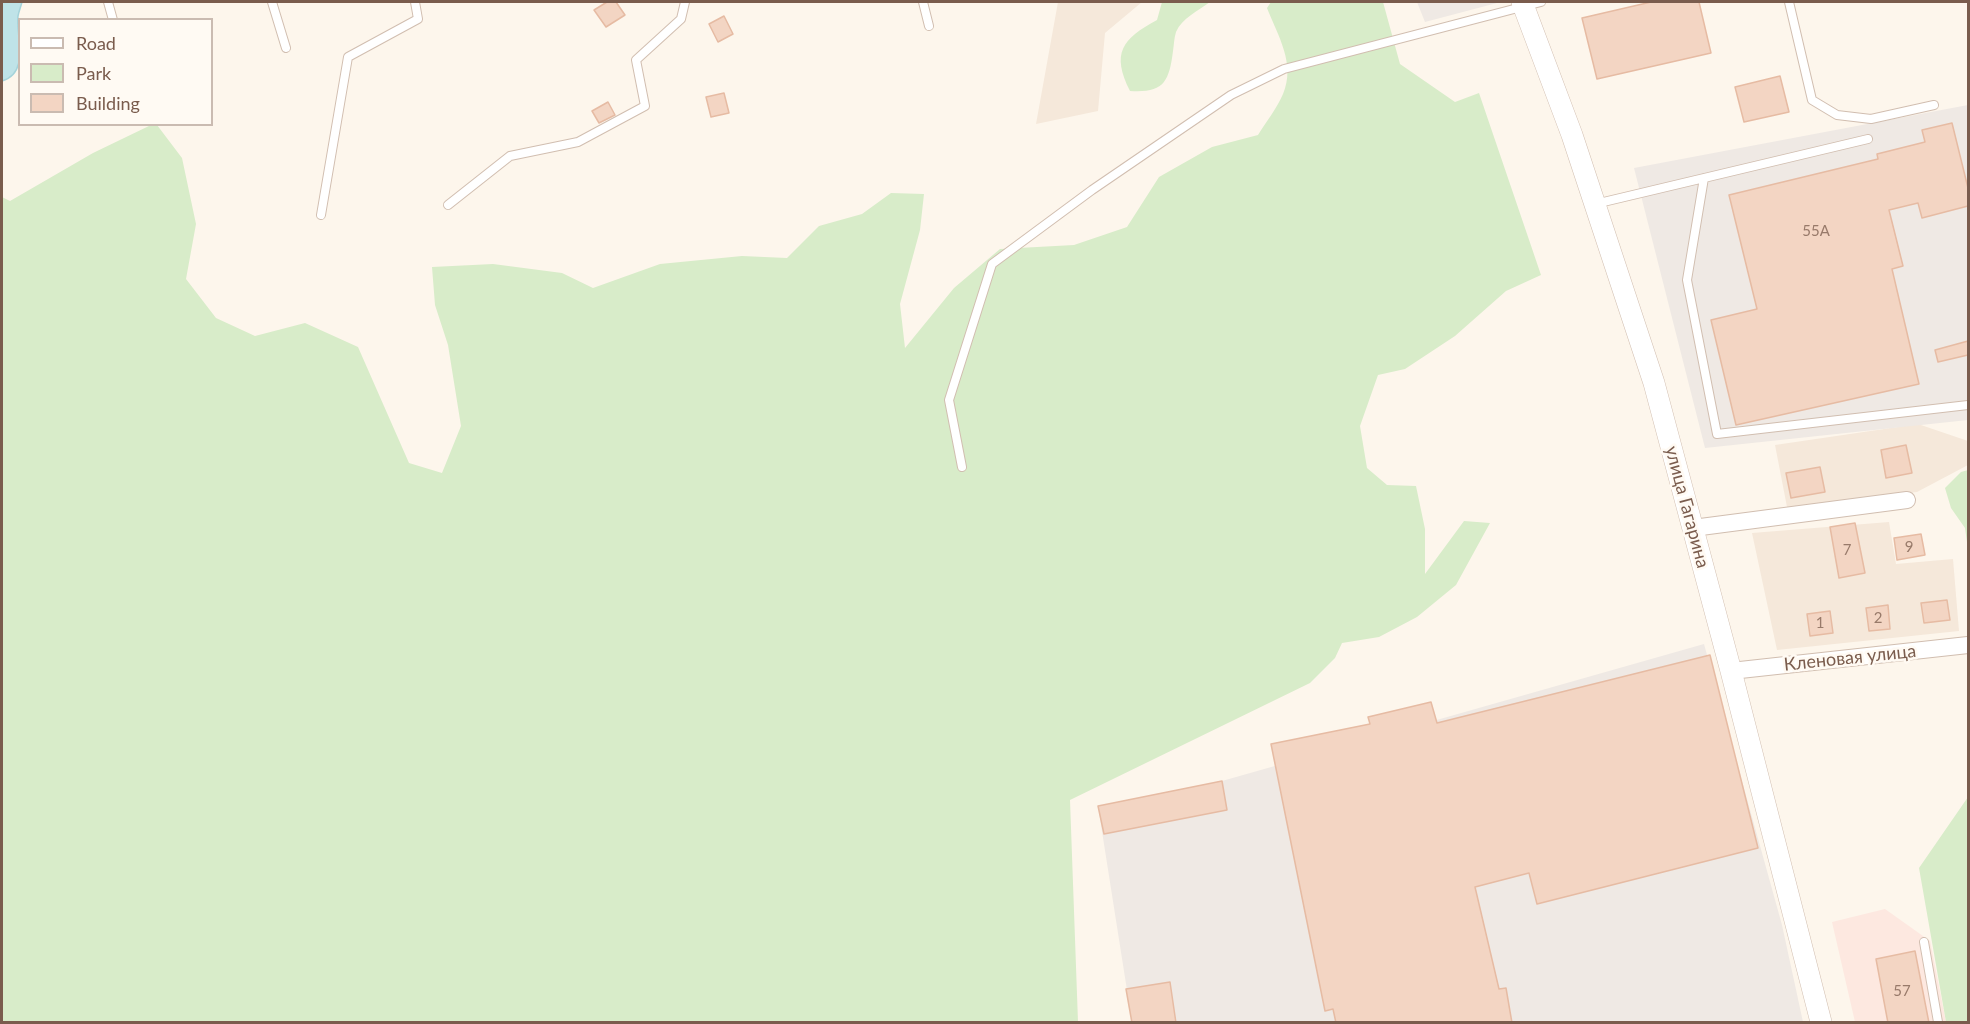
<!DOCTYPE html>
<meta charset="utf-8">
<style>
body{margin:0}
#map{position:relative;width:1970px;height:1024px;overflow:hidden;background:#fdf6ec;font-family:Lato,sans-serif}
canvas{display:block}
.frame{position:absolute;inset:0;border:3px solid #7a5c4d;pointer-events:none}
.legend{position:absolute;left:18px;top:18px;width:195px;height:108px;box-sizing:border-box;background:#fffaf3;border:2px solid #cabbb1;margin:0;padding:8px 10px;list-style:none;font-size:18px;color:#7a5c4d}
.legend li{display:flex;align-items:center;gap:12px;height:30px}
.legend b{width:30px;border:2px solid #cabbb1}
</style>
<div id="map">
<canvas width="1970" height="1024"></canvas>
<div class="frame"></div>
<ul class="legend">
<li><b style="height:8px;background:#fff"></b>Road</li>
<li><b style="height:16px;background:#d8ecc9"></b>Park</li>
<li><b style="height:16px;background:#f3d5c3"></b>Building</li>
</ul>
</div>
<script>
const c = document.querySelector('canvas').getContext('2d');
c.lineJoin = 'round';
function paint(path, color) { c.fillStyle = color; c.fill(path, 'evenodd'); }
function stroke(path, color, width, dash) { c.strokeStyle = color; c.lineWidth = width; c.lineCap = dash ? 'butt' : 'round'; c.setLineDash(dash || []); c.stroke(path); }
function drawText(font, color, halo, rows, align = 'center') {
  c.font = font + ' Lato,sans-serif'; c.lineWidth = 5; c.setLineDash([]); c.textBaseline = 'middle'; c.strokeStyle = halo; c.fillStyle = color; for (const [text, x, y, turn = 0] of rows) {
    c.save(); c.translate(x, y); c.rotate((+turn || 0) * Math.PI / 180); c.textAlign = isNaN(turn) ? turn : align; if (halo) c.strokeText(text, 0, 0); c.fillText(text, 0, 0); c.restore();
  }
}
paint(new Path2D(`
 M1058,2H1142L1105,33L1098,111L1036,124Z
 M1918,424L1968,441V465L1917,492L1787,507L1775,445Z
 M1889,522L1896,564L1953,559L1959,631L1777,650L1752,533Z`), '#f5e8da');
paint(new Path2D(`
 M1885,909L1930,941L1946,1022H1855L1832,922Z`), '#fde8e0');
paint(new Path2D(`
 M1417,2H1496L1497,3L1425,22Z
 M1968,105V420L1705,448L1634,168Z
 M1704,644L1782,925L1803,1022H1132L1098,806L1222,781Z`), '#efe9e4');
paint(new Path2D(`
 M1162,2H1210C1198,11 1182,18 1176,32C1174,38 1174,45 1173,51C1169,83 1163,93 1130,91C1111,53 1122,39 1157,20Z
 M1271,2H1383L1400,64L1455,102L1479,93L1541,275L1506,291L1455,336L1405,369L1378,375L1360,426L1367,468L1387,485L1416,486L1425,529V574L1464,521L1490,523L1456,585L1417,617L1379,637L1342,643L1335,658L1310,683L1070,800L1078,1022H2V197L10,201L93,153L151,125H157L182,158L196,224L186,279L216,318L255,336L305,323L358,347L409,463L442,473L461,426L448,345L435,305L432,267L493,264L562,273L593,288L660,264L742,256L787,258L819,226L862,214L891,193L924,194L920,230L900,304L905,348L954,288L1000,249L1074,245L1127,227L1159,177L1212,147L1258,135C1266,122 1277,108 1283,94C1296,64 1278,36 1267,8Z
 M1968,470V549L1965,528L1951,508L1945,488L1961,472Z
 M1968,797V1022H1946L1919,868Z`), '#d8ecc9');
const water = new Path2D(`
 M2,2H22C21,6 19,11 18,16C16,37 30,73 2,81Z`);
paint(water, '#bfe3e8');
stroke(water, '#a5d3da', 1.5);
const building = new Path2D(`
 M607,2H616L625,15L606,27L594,10Z
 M1651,2H1699L1711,53L1597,79L1582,18Z
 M724,16L733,34L718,42L709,24Z
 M1780,76L1789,112L1744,122L1735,87Z
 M724,93L729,113L711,117L706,97Z
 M608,102L615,115L599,123L592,111Z
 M1952,123L1968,188V206L1922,218L1918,203L1889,210L1903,266L1892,269L1919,384L1736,425L1711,320L1757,309L1729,195L1878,159L1877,154L1925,142L1922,130Z
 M1968,341V355L1938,362L1935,350Z
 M1906,445L1912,473L1886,478L1881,450Z
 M1820,467L1825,492L1791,498L1786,473Z
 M1855,523L1865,573L1839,578L1830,527Z
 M1921,534L1925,555L1897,560L1894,538Z
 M1947,600L1950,620L1924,623L1921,603Z
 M1888,605L1890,629L1869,631L1866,608Z
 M1830,611L1833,633L1810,636L1807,614Z
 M1710,655L1758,848L1537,904L1529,873L1475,887L1499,989L1506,988L1512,1023H1336L1333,1009L1325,1011L1271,744L1370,724L1368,717L1431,702L1437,723Z
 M1222,781L1227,810L1104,834L1098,806Z
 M1915,951L1929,1023H1888L1876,959Z
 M1170,982L1176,1023H1132L1126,989Z`);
paint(building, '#f3d5c3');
stroke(building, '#e6bba3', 1.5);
const service = new Path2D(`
 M108,2L113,20
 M272,2L286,48
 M923,2L929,26
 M1789,2L1812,100L1837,115L1871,119L1934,105
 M1704,178L1687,280L1717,434L1968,405
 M1595,204L1868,139
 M448,205L510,156L578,142L645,106L636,60L681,19L685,2
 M321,215L348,57L418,19L415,2
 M962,467L949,400L992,264L1092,190L1231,95L1284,69L1541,2
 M1924,942L1938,1022`);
const minor = new Path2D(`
 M1693,528L1907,500
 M1731,671L1968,645`);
const tertiary = new Path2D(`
 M1522,2L1572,135L1654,383L1731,671L1821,1022`);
stroke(service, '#d1beb0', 10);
stroke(minor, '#d1beb0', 18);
stroke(tertiary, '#d1beb0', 22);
stroke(service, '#fff', 8);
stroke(minor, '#fff', 16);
stroke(tertiary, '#fff', 21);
drawText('15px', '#987a6a', null, [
 ["55А",1816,231],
 ["9",1909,547],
 ["7",1847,550],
 ["2",1878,618],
 ["1",1820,623],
 ["57",1902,991]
]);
drawText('18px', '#7a5c4d', '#fffaf3', [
 ["улица Гагарина",1687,507,75],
 ["Кленовая улица",1850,658,-6]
]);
</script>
